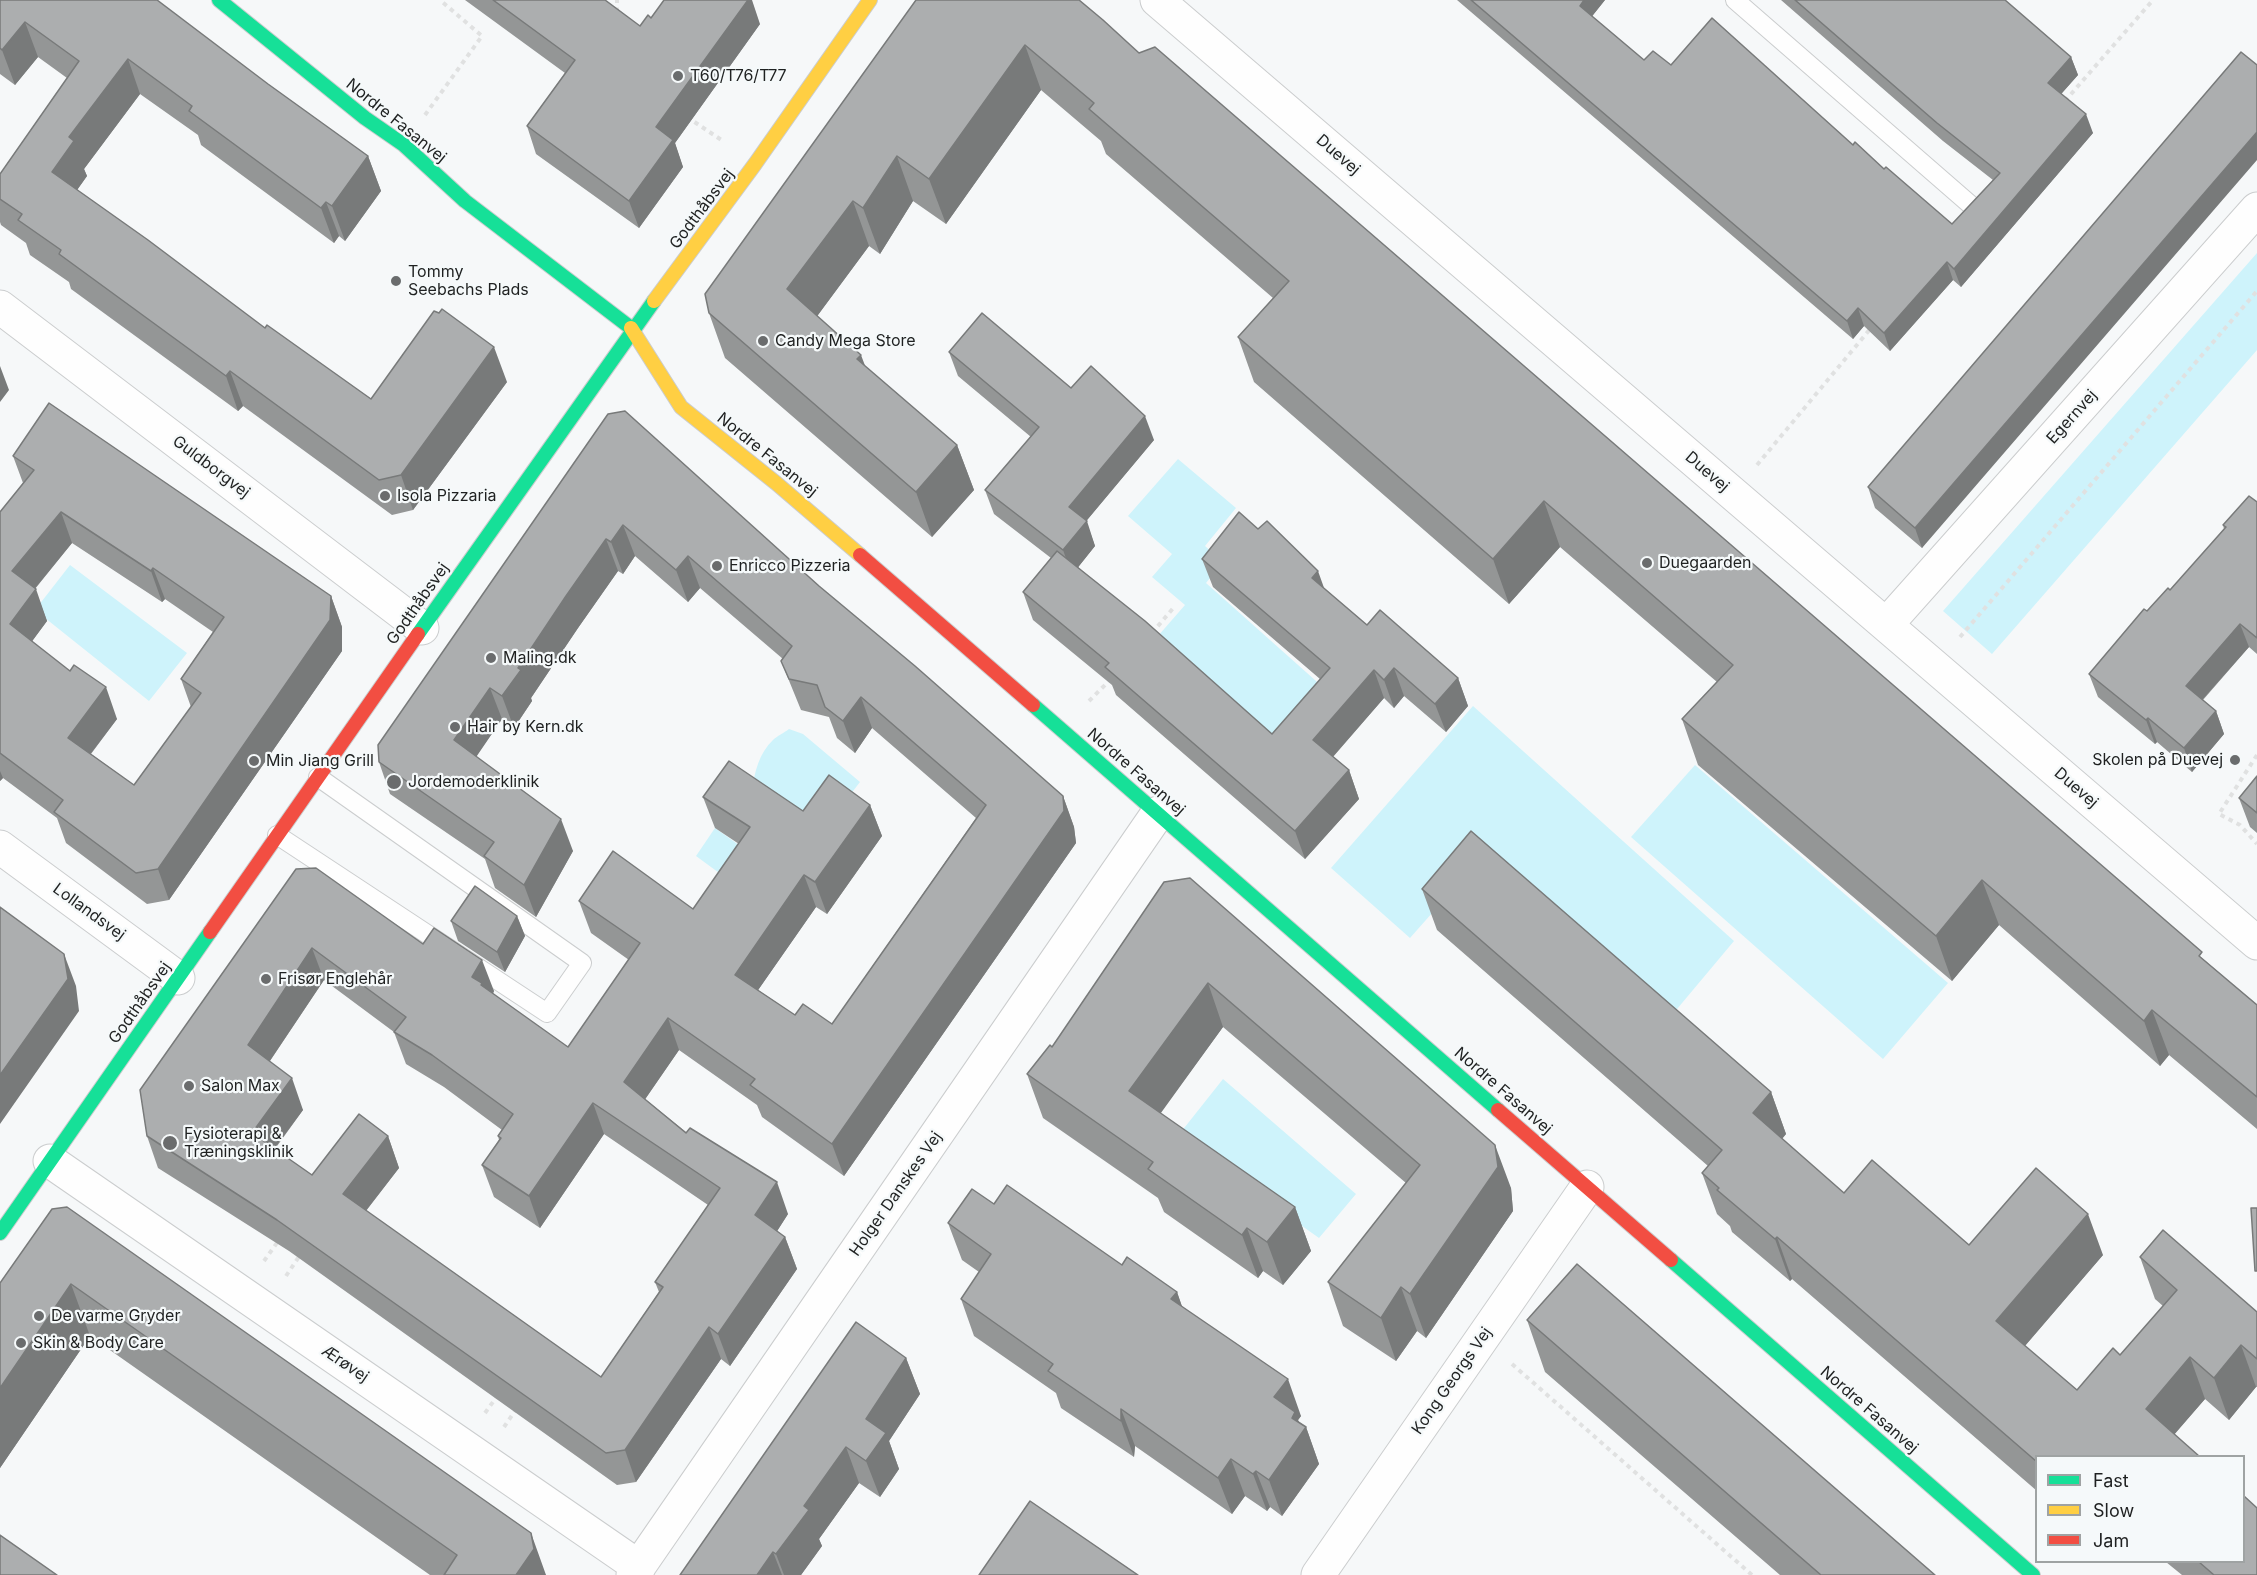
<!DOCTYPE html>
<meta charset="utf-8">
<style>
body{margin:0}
#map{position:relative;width:2257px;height:1575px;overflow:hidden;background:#f6f8f9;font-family:Inter,sans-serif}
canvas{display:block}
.legend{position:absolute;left:2035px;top:1455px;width:210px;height:108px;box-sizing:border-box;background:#f5f9fa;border:2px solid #9fa3a3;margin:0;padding:8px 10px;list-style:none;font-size:18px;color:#1f2121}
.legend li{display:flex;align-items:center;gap:12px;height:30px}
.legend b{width:30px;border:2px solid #9fa3a3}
</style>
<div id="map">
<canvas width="2257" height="1575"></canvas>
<ul class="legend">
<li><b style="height:8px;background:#16e098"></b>Fast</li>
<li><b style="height:8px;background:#ffcf43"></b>Slow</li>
<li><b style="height:8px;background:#f24e42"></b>Jam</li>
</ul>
</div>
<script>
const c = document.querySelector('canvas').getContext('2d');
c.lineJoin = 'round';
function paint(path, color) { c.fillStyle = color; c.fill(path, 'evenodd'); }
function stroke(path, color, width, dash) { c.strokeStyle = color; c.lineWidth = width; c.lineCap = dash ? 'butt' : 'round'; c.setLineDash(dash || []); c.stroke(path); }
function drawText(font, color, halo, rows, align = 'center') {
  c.font = font + ' Inter,sans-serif'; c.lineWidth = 4.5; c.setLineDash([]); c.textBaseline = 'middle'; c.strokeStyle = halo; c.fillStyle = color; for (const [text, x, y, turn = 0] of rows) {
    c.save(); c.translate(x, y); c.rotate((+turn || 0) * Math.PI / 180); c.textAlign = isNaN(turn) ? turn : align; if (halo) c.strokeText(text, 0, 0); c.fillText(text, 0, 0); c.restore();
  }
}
paint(new Path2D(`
 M2257,253V350L1992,654L1943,611Z
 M1178,459L1236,508L1205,546L1223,562L1206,583L1325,689L1273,748L1151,644L1185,605L1152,577L1172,554L1128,516Z
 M70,565L187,653L149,701L35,610Z
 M1473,706L1734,941L1672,1015L1486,852L1410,938L1331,868Z
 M789,729L803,734L860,782L850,795L756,900L696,856L715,828L750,853C751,819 746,765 773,740C777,736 784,733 789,729Z
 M1695,765L1948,983L1883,1059L1631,837Z
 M1223,1079L1356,1194L1319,1238L1177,1137Z`), '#cef3fb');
const lane = new Path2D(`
 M1735,0L1973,207
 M277,835L547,1013L582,963L318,777`);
const street = new Path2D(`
 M1157,0L2257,943
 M0,307L422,628
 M1886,625L2257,209
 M0,847L178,978
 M50,1161L639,1567
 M633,1575L1158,813
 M1318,1575L1587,1187`);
const fast = new Path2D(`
 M219,0L365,118L404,145L465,201L631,328
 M418,634L654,301
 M1033,705L1498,1110
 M0,1233L210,932
 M1671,1260L2033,1575`);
const slow = new Path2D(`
 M654,301L755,164L870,0
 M631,328L681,407L776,483L860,555`);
const jam = new Path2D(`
 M860,555L1033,705
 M210,932L418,634
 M1498,1110L1671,1260`);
stroke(lane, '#cbcdce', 20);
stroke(street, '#cbcdce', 35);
stroke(fast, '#cbcdce', 16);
stroke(slow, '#cbcdce', 16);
stroke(jam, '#cbcdce', 16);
stroke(new Path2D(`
 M617,12V0
 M2065,101L2153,0
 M425,115L482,36L440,0
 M687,117L723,141
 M1757,465L1871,328
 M1152,633L1175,606
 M1960,637L2257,291
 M1089,701L1111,679
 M2257,755L2219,814L2240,825L2257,844
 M264,1261L279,1240
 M286,1276L300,1255
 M1512,1364L1752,1575
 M485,1413L498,1395
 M504,1427L517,1408`), '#e0e1e1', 4, [4.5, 4.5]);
stroke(lane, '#fefefe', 18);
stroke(street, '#fefefe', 33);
stroke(fast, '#16e098', 14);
stroke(slow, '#ffcf43', 14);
stroke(jam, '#f24e42', 14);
paint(new Path2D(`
 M0,0L268,84L368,156L381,191L345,241L339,236L334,243L201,145L198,135L140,94L84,169L87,176L77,190L265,328L371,399L507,382L413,510L392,515L243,406L238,411L71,289L69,282L30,255L26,243L1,225L0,222V174L67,78L38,57L15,85L0,74Z
 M465,0H605L640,26L651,18L760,24L675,143L683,167L639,228L536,154L527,126L565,73Z
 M916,0L1139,53L2257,1005V1129L2169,1055L2160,1066L1999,925L1952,981L1698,765L1682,719L1717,682L1560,547L1509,604L1254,382L1238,337L1273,298L1106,154L1101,141L1041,90L946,224L913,201L880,254L869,246L817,316L866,367L957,445L974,490L932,537L725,358L709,313Z
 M1457,0H1605L1592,16L1644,60L1671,65L1853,145L1884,169L1952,224L1993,180L1943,141L1781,0H2005L2071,57L2078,75L2061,94L2093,133L1961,287L1953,280L1890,351L1864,326L1853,339Z
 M2241,52L1922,548L1875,508L1868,487Z
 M949,352L1071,388L1154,440L1086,521L1095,546L1078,567L1272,734L1320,679L1213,587L1202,559L1324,588L1367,625L1458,678L1468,706L1446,732L1404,696L1394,708L1384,698L1333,757L1349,770L1359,799L1305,859L1116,695L1112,685L1033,620L1023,592L1051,558L994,514L985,490L1031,437L958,376Z
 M608,414L819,586L1063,796L1074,827L1076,843L844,1176L762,1117L757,1105L679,1050L645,1099L788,1214L777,1231L785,1237L797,1269L730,1366L721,1359L636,1482L617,1485L289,1251L158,1168L147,1136L296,869L423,944L494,991L493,994L568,1047L629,960L591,933L579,901L693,909L739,844L715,828L703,797L803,811L870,805L882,836L827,914L816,907L758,990L795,1015L832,1024L976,818L872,728L855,753L837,738L829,717L801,710L781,661L783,659L700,588L688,602L635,556L623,574L618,571L578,628L531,698L532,701L514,728L502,719L476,756L573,851L536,917L495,888L485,859L390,794L379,762ZM324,980L394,1032L406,1064L444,1087L502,1130L498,1136L499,1140L482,1165L494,1197L540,1228L604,1134L708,1205L655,1282L659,1292L601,1377L366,1211L399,1168L388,1136L312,1175L275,1149L303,1110L270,1061Z
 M13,456L331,596L342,627V651L169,900L147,904L66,843L57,818L3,778L0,781V512L23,483ZM72,543L162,602L165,599L213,632L181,679L191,707L134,785L91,754L117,719L32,641L47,621L35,589Z
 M2257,502V654L2249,647L2203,700L2216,711L2224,734L2192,772L2157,742L2155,744L2098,697L2089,674L2147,611L2170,590L2224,529L2223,525Z
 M2257,776V833L2250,827L2239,798Z
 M1164,882L1511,1188L1513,1211L1426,1338L1417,1331L1396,1361L1343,1326L1328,1282L1406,1183L1223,1027L1160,1113L1295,1207L1311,1251L1283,1285L1263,1271L1258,1278L1164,1212L1158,1198L1043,1118L1027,1074L1052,1047Z
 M1422,889L1771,1092L1786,1134L1782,1139L1844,1193L1969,1245L2103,1255L2025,1346L2077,1390L2120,1355L2163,1306L2155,1299L2140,1257L2257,1312V1387H2256L2229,1420L2205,1399L2174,1434L2037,1456V1491L1792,1279L1790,1281L1732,1232L1730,1226L1717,1214L1702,1173L1708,1166L1437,930Z
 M517,916L525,936L505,972L458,941L451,921Z
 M994,1204L1177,1292L1182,1307L1301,1416L1298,1420L1299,1422L1306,1427L1319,1464L1282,1516L1270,1507L1267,1511L1245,1496L1232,1514L1135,1446L1134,1457L1061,1408L1056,1393L974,1336L961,1299L979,1272L962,1260L948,1223Z
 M52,1209L546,1575H430L90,1336L0,1468V1283Z
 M1527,1320L1935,1575H1780L1545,1372Z
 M906,1358L920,1394L889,1441L899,1469L880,1497L859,1483L819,1539L822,1546L801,1575H680Z
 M2166,1562H2244L2257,1575H2182Z`), '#949696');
paint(new Path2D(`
 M748,0H752L760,24L675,143L683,167L639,228L629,201L656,127Z
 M1584,0H1605L1586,24L1580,6Z
 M25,22L38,57L15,85L2,50Z
 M1025,45L1041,90L946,224L929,179Z
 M2071,57L2078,75L2055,101L2048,83Z
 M128,59L140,94L84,169L87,176L65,207L52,172L69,137Z
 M2086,114L2093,133L1961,287L1954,269Z
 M2257,132V160L1922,548L1915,528Z
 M368,156L381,191L345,241L332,206Z
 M897,156L913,201L880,254L863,208Z
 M853,201L869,246L804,334L787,289Z
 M326,202L339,236L334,243L321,208Z
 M1947,262L1953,280L1890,351L1884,333Z
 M1858,308L1864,326L1853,339L1847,321Z
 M494,347L507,382L413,510L401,475Z
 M861,355L878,400L857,359Z
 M0,366L9,390L0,402Z
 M230,371L243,406L238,411L226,376Z
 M1145,416L1154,440L1078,531L1069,507Z
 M957,445L974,490L932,537L916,492Z
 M1544,501L1560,547L1509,604L1493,559Z
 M61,512L72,543L23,603L12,571Z
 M1087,521L1095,546L1072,575L1063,550Z
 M623,525L635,556L623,574L611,542Z
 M606,539L618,571L578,628L531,698L532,701L514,728L502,696L518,668L566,596Z
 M688,556L700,588L688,602L676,570Z
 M153,568L165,599L162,602L151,571Z
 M1318,571L1328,599L1312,578Z
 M36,589L47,621L22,655L10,624Z
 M331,596L342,627V651L169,900L158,869Z
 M2240,624L2249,647L2194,709L2186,686Z
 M1394,668L1404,696L1394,708L1384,680Z
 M1374,670L1384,698L1323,768L1313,740Z
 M1458,678L1468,706L1446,732L1435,704Z
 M106,687L117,719L79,769L68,738Z
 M490,688L502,719L466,772L454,740Z
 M861,697L872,728L855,753L843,721Z
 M2216,711L2224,734L2192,772L2184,748Z
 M2148,718L2157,742L2155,744L2146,720Z
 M1349,770L1359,799L1305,859L1295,831Z
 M0,771L3,778L0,781Z
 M1063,796L1074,827L1076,843L844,1176L832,1144Z
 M870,805L882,836L827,914L815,882Z
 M561,819L573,851L536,917L524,885Z
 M804,875L816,907L747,1006L735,975Z
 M1982,880L1999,925L1952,981L1936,936Z
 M517,916L525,936L505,972L497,952Z
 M312,948L324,980L259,1077L248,1045Z
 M64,954L76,986L79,1011L0,1124V1075Z
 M482,960L494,991L489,1000L472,977Z
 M1208,983L1223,1027L1145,1135L1129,1091Z
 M2152,1010L2169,1055L2160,1066L2144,1021Z
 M668,1018L679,1050L635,1114L624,1082Z
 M292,1078L303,1110L263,1164L252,1133Z
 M1771,1092L1786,1134L1768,1155L1753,1113Z
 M593,1103L604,1134L540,1228L529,1196Z
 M388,1136L399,1168L354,1226L343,1194Z
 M1495,1145L1511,1188L1513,1211L1426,1338L1410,1294Z
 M777,1182L788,1214L767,1247L755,1215Z
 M1295,1207L1311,1251L1283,1285L1267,1242Z
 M2088,1214L2103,1255L2011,1362L1996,1321Z
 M1247,1228L1263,1271L1258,1278L1242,1235Z
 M785,1237L797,1269L730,1366L718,1334Z
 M1777,1237L1792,1279L1790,1281L1775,1239Z
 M71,1284L90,1336L0,1468V1388Z
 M1401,1287L1417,1331L1396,1361L1381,1318Z
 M1177,1292L1190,1329L1171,1299Z
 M709,1327L721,1359L636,1482L625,1450Z
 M2241,1345L2256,1387L2229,1420L2214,1378Z
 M2190,1357L2205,1399L2161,1450L2146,1409Z
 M906,1358L920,1394L889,1441L899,1469L880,1497L866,1461V1419Z
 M1288,1379L1301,1416L1298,1420L1302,1432L1306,1427L1319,1464L1282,1516L1269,1480L1274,1397Z
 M1121,1409L1135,1446L1134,1457L1121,1421Z
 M846,1447L859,1483L819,1539L822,1546L801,1575H784L776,1554L804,1506Z
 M1231,1459L1245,1496L1232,1514L1218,1478Z
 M1256,1471L1270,1507L1267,1511L1253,1474Z
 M531,1533L546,1575H516Z
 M773,1552L782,1575H757Z`), '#787a7a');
const building = new Path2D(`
 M0,0H157L268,84L368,156L332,206L326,202L321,208L189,111L192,106L128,59L69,137L74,141L52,172L148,240L265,328L267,325L371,399L434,311L439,313L442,309L494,347L401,475L379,480L230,371L226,376L59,254L61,250L18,220L22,214L0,199V174L79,61L25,22L2,50L0,48Z
 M493,0H605L640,26L648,15L651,18L664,0H748L656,127L673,140L629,201L527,126L575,60Z
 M916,0H1079L1103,20L1139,53L1155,47L2202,952L2199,956L2257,1005V1097L2152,1010L2144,1021L1982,880L1936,936L1682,719L1733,665L1544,501L1493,559L1238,337L1289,281L1089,109L1094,103L1025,45L929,179L897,156L863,208L853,201L787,289L861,355L857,359L957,445L916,492L709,313L705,294Z
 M1471,0H1584L1580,6L1644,60L1653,51L1671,65L1712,18L1853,145L1855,142L1884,169L1886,167L1952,224L2000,173L1937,123L1795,0H2005L2071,57L2048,83L2086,114L1954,269L1947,262L1884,333L1858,308L1847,321Z
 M2241,52L2257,65V132L1915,528L1868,487Z
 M982,313L1071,388L1091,366L1145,416L1069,507L1087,521L1063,550L985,490L1039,427L949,352Z
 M49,403L331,596L330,620L158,869L136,873L54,812L63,800L0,753V512L34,470L13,456ZM61,512L151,571L153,568L224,617L181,679L201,693L134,785L68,738L106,687L74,665L70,671L10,624L36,589L12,571Z
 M625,411L819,586L915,666L1063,796L1064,811L832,1144L750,1085L755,1079L668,1018L624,1082L686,1133L690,1128L777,1182L755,1215L785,1237L718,1334L709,1327L625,1450L606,1453L277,1220L147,1136L140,1090L296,869L316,868L423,944L434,928L482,960L472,977L482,983L481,985L568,1047L640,943L579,901L613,851L693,909L750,827L703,797L729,761L803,811L829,775L870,805L815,882L804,875L735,975L795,1015L803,1004L832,1024L986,805L861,697L843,721L825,707L817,685L789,679L781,661L792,646L688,556L676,570L623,525L611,542L606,539L566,596L518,668L521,670L502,696L490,688L454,740L561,819L524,885L484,856L494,842L379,762L378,745L608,414ZM312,948L406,1017L394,1032L432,1055L513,1114L498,1136L501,1138L482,1165L529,1196L593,1103L720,1188L655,1282L663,1287L601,1377L343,1194L388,1136L359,1114L312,1175L252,1133L292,1078L248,1045Z
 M2249,496L2257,502V638L2240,624L2186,686L2216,711L2184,748L2148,718L2146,720L2089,674L2144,609L2147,611L2168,588L2170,590L2226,527L2223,525Z
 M1239,512L1258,529L1267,521L1318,571L1312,578L1367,625L1380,610L1458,678L1435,704L1394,668L1384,680L1374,670L1313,740L1349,770L1295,831L1105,667L1109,663L1023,592L1057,551L1145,621L1272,734L1330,668L1202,559Z
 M2257,776V813L2239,798Z
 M1471,831L1771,1092L1753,1113L1844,1193L1872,1160L1969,1245L2036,1168L2088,1214L1996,1321L2077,1390L2113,1348L2120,1355L2177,1290L2140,1257L2163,1230L2257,1312V1359L2241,1345L2214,1378L2190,1357L2146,1409L2199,1456H2037V1462L1777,1237L1775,1239L1717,1190L1719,1188L1702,1173L1722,1150L1422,889Z
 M1190,878L1495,1145L1498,1167L1410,1294L1401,1287L1381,1318L1328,1282L1420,1165L1208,983L1129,1091L1295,1207L1267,1242L1247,1228L1242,1235L1148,1169L1153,1162L1027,1074L1050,1045L1052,1047L1164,882Z
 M475,886L517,916L497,952L451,921Z
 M0,907L64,954L68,979L0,1075Z
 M1007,1185L1122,1265L1127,1257L1177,1292L1171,1299L1288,1379L1274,1397L1295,1412L1292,1418L1306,1427L1269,1480L1256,1471L1253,1474L1231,1459L1218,1478L1121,1409V1421L1048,1371L1053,1364L961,1299L991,1254L948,1223L972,1189L994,1204Z
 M67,1207L531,1533L534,1549L516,1575H444L457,1555L71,1284L0,1388V1283L52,1209Z
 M2251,1208H2257V1271H2255Z
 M1577,1264L1935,1575H1821L1527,1320Z
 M856,1322L906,1358L866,1419L886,1433L866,1461L846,1447L804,1506L809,1510L776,1554L773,1552L757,1575H680Z
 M2244,1496L2257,1508V1575H2214L2199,1562H2244Z
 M1030,1501L1138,1575H979Z
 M0,1535L57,1575H0Z`);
paint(building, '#acaeaf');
stroke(building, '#787a7a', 1.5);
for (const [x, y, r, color] of [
 [678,76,6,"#6a6c6d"],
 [396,281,6,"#6a6c6d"],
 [763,341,6,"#6a6c6d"],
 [385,496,6,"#6a6c6d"],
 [1647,563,6,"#6a6c6d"],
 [717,566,6,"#6a6c6d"],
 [491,658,6,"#6a6c6d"],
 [455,727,6,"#6a6c6d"],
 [2235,760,6,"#6a6c6d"],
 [254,761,6,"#6a6c6d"],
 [394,782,8,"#6a6c6d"],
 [266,979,6,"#6a6c6d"],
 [189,1086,6,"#6a6c6d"],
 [170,1143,8,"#6a6c6d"],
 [39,1316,6,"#6a6c6d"],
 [21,1343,6,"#6a6c6d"]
]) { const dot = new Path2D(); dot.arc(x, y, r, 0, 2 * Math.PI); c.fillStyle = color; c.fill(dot); stroke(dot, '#f5f9fa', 2); }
drawText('16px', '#1f2121', '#f5f9fa', [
 ["T60/T76/T77",690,76],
 ["Tommy",408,272],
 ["Seebachs Plads",408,290],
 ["Candy Mega Store",775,341],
 ["Isola Pizzaria",397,496],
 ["Duegaarden",1659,563],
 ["Enricco Pizzeria",729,566],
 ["Maling.dk",503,658],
 ["Hair by Kern.dk",467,727],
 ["Skolen på Duevej",2223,760,"right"],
 ["Min Jiang Grill",266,761],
 ["Jordemoderklinik",408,782],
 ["Frisør Englehår",278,979],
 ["Salon Max",201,1086],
 ["Fysioterapi &",184,1134],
 ["Træningsklinik",184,1152],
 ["De varme Gryder",51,1316],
 ["Skin & Body Care",33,1343]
], 'left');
drawText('16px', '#1f2121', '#f5f9fa', [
 ["Nordre Fasanvej",396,121,39],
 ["Duevej",1338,155,41],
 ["Godthåbsvej",702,209,-53],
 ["Egernvej",2072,417,-48],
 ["Nordre Fasanvej",767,455,39],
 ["Guldborgvej",211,467,37],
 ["Duevej",1707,472,41],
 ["Godthåbsvej",418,604,-55],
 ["Nordre Fasanvej",1136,772,41],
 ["Duevej",2076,788,41],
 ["Lollandsvej",89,912,36],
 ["Godthåbsvej",140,1003,-55],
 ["Nordre Fasanvej",1503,1091,41],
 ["Holger Danskes Vej",896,1194,-55],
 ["Ærøvej",345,1364,34],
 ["Kong Georgs Vej",1452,1381,-55],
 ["Nordre Fasanvej",1869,1410,41]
]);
</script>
